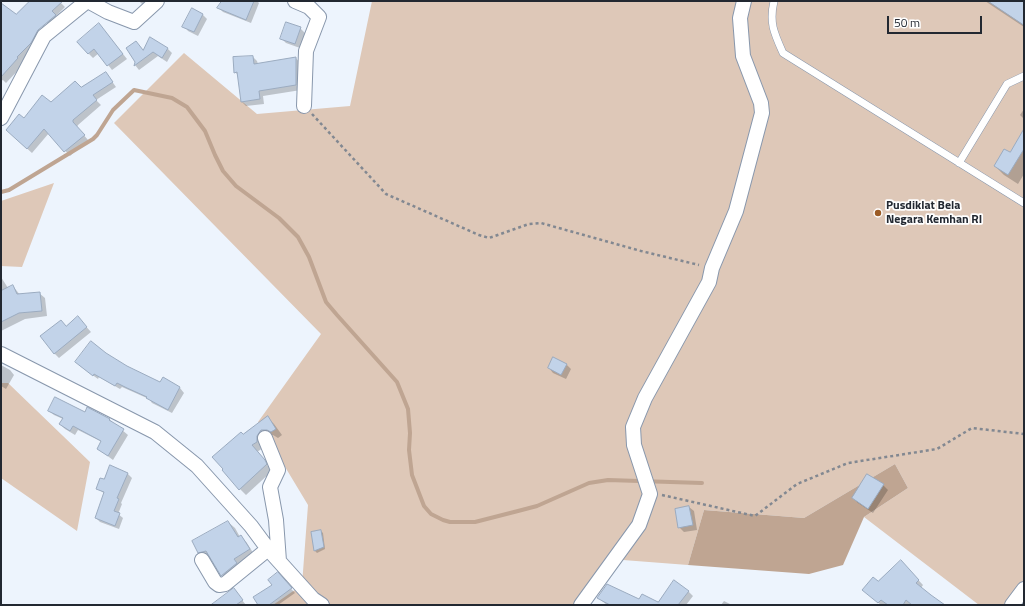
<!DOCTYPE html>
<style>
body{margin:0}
#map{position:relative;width:1025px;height:606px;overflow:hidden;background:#edf4fd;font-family:"Titillium Web",sans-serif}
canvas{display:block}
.frame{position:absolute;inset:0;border:2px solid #222831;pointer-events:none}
.scale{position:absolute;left:887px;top:16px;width:95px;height:18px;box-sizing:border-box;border:2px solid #222831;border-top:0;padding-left:5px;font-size:12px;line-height:14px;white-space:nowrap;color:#222831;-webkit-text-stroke:3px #fff;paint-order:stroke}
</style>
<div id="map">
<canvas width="1025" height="606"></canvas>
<div class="frame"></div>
<div class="scale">50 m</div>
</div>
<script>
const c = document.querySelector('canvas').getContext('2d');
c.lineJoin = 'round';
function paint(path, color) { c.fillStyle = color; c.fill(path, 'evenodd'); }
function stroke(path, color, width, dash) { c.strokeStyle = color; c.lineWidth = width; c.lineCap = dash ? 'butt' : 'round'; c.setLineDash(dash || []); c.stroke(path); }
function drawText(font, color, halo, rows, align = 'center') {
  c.font = font + ' "Titillium Web",sans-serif'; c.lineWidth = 3.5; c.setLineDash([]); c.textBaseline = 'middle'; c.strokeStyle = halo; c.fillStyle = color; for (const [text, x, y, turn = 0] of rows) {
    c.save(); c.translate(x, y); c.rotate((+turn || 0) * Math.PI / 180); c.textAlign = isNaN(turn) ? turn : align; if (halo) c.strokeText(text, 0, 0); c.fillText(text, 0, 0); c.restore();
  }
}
paint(new Path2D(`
 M372,1H1024V591L1011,605H979L864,517L908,488L895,464L804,518L704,510L688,565L623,560L585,605H273L302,585L308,505L258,422L321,334L114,123L184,53L257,114L350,106Z
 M54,183L22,267L1,266V201Z
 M1,383H8L90,462L77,531L1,478Z`), '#dec8b8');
paint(new Path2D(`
 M895,464L908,488L864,517L843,565L809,574L688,565L704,510L804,518Z`), '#bfa592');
paint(new Path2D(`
 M27,1H59L65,7L56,16L60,20L51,27Z
 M139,1H154L146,8Z
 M223,1H257L259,3L251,23L223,12L219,8Z
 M985,1H1024V27Z
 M1,4L38,30L44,35L36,48L21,63L23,65L6,83L3,80L1,81Z
 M193,9L203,15L207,19L198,36L188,31L184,26Z
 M99,24L127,59L112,70L99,53L93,58L89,54Z
 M300,28L305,33L300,48L286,43L281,38Z
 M136,42L143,50L167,48L172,53L167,62L158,56L139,70L135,65L137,62Z
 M253,57L257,61L258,64L296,58L300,63L301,90L263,96L264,104L246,106L242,102L238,75L235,72Z
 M106,73L116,87L96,100L101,105L78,125L77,127L88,140L70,156L49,133L32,153L12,135L24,120L51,103L81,88Z
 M1024,109V119L1020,115Z
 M1024,131V174L1018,184L1004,175L995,166L1010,154Z
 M1,277L8,288L13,286L20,295L39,293L45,298L47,316L25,319L1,331Z
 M61,321L67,327L82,322L91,332L59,358L54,353Z
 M105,354L126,367L161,383L163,379L180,388L184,393L172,413L152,403L149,399L122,387L120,389L99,377L98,379L80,366Z
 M566,364L571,369L566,379L553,373L549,368Z
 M1,365L10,370L14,375L6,389L1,386Z
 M49,411L85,414L109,419L128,435L113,460L98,449L102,442L78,430L75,435L65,429L60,424L63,419L54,415Z
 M268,418L274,424L282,435L278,438L273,435L267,436L263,448L257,452L272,471L246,495L240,489L243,435Z
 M127,473L132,478L121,503L122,504L118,514L123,518L119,529L100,522L96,518L105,494L97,488L104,481Z
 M868,475L883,485L888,490L873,513L858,503L853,498Z
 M689,507L694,511L697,530L684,532L679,527Z
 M228,522L235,528L240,537L241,536L247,543L255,556L229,582L222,575L211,558L205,559L199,552Z
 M321,531L323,533L325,549L317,553L315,551L312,532Z
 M905,566L923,585L921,588L943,605H888L886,604L885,605H881L868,594L878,582Z
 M281,578L295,593L278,605H259Z
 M234,590L246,605H220Z
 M688,591L693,596L686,605H607L598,598L658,603Z
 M724,601L732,605H721Z`), '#0003');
stroke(new Path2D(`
 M1,192L9,190L93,139L97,135L113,110L134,90L172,98L187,107L205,131L215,155L223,171L236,186L279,218L298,237L309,257L326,302L337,315L397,382L408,409L410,433L409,450L412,475L424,506L431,514L443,520L450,522H475L518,511L537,506L589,483L608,480L702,483`), '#bfa592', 4);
const building = new Path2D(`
 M30,1H63L52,11L56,15L38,30L31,43L17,57L18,58L1,77V3L16,14Z
 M222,1H254L246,20L217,8Z
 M988,1H1024V25Z
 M192,8L203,14L194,32L182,27Z
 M286,22L301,27L295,44L280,39Z
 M99,23L123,54L107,66L94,49L88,54L77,42Z
 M150,37L168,48L162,58L153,52L134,66L135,62L126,48L136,41L143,50Z
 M253,56L254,64L296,57V85L259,91L260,99L241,102L237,72L234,73L233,57Z
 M106,72L113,82L93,95L97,100L73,120V122L85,135L64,152L44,129L27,149L6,130L19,114L24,118L42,95L51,102L75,81L81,87Z
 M1024,129V149L1008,175L994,166L1004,149L1010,152Z
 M13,285L17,294L40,292L42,311L19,313L1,322V291Z
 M78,316L87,327L54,354L40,336L61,320L66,326Z
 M91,341L106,353L127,366L160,382L163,377L180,387L168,410L146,398L147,397L127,388L117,383L115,386L94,374L93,376L75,362Z
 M553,357L567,364L561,375L548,368Z
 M55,397L85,412L87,407L110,419L109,420L124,429L108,456L97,449L101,441L73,426L70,431L59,424L63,418L48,411Z
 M268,416L276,429L271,432L267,430H261L257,436V442L252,445L265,460L267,464L239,490L222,470L223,469L212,457L241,432L243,434Z
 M110,465L128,473L117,498L119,499L114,511L120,513L115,526L95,518L104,492L96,489L100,478L104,479Z
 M867,474L884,484L868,509L852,498Z
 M689,506L693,525L678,528L675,509Z
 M228,521L238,537L241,535L250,549L234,559L237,563L221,576L206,551L198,553L192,541Z
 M321,530L324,547L314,551L311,532Z
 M901,560L919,580L916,583L931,595L945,605H912L906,600L903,605H888L881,600L878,603L862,590L873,577L878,581Z
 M278,572L292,588L269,605H258L253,597L272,585L268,580Z
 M674,580L689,591L678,605H610L597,598L607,584L639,599L642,594L658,602Z
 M234,588L243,600L236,605H211Z`);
paint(building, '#c2d3e9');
stroke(building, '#9babc0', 1);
const service = new Path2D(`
 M774,1C769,23 774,33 783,53L1024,203
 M959,163L1007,84L1024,76`);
const minor = new Path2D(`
 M88,1L108,12L134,22L157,1
 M295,1L309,7L319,17L306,51L304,106
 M1,118L44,36L87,1
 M1,354L155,432L197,466L251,526L268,549L313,599L322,605
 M265,438L278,470L270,487L276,520L279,561
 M202,560L215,582L219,585L225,584L268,549
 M581,605L639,525L650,494L634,445L633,427L645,398L709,282L712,268L736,211L762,113L761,103L743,56L740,18L744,1
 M1012,605L1024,589`);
stroke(service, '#8897ac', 8);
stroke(minor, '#8897ac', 16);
stroke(new Path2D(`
 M312,114L386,194L479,235L489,238L529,224L541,223L641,251L699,265
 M662,495L755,516L797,484L848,463L937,449L972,428L1024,434`), '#828891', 2.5, [3, 3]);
stroke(service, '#fff', 7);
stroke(minor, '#fff', 14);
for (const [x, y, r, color] of [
 [878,213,4,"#9b5b25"]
]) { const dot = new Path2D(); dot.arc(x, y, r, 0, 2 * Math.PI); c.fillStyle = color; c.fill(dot); stroke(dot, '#fff', 1.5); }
drawText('bold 12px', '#222831', '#fff', [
 ["Pusdiklat Bela",886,206],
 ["Negara Kemhan RI",886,220]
], 'left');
</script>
